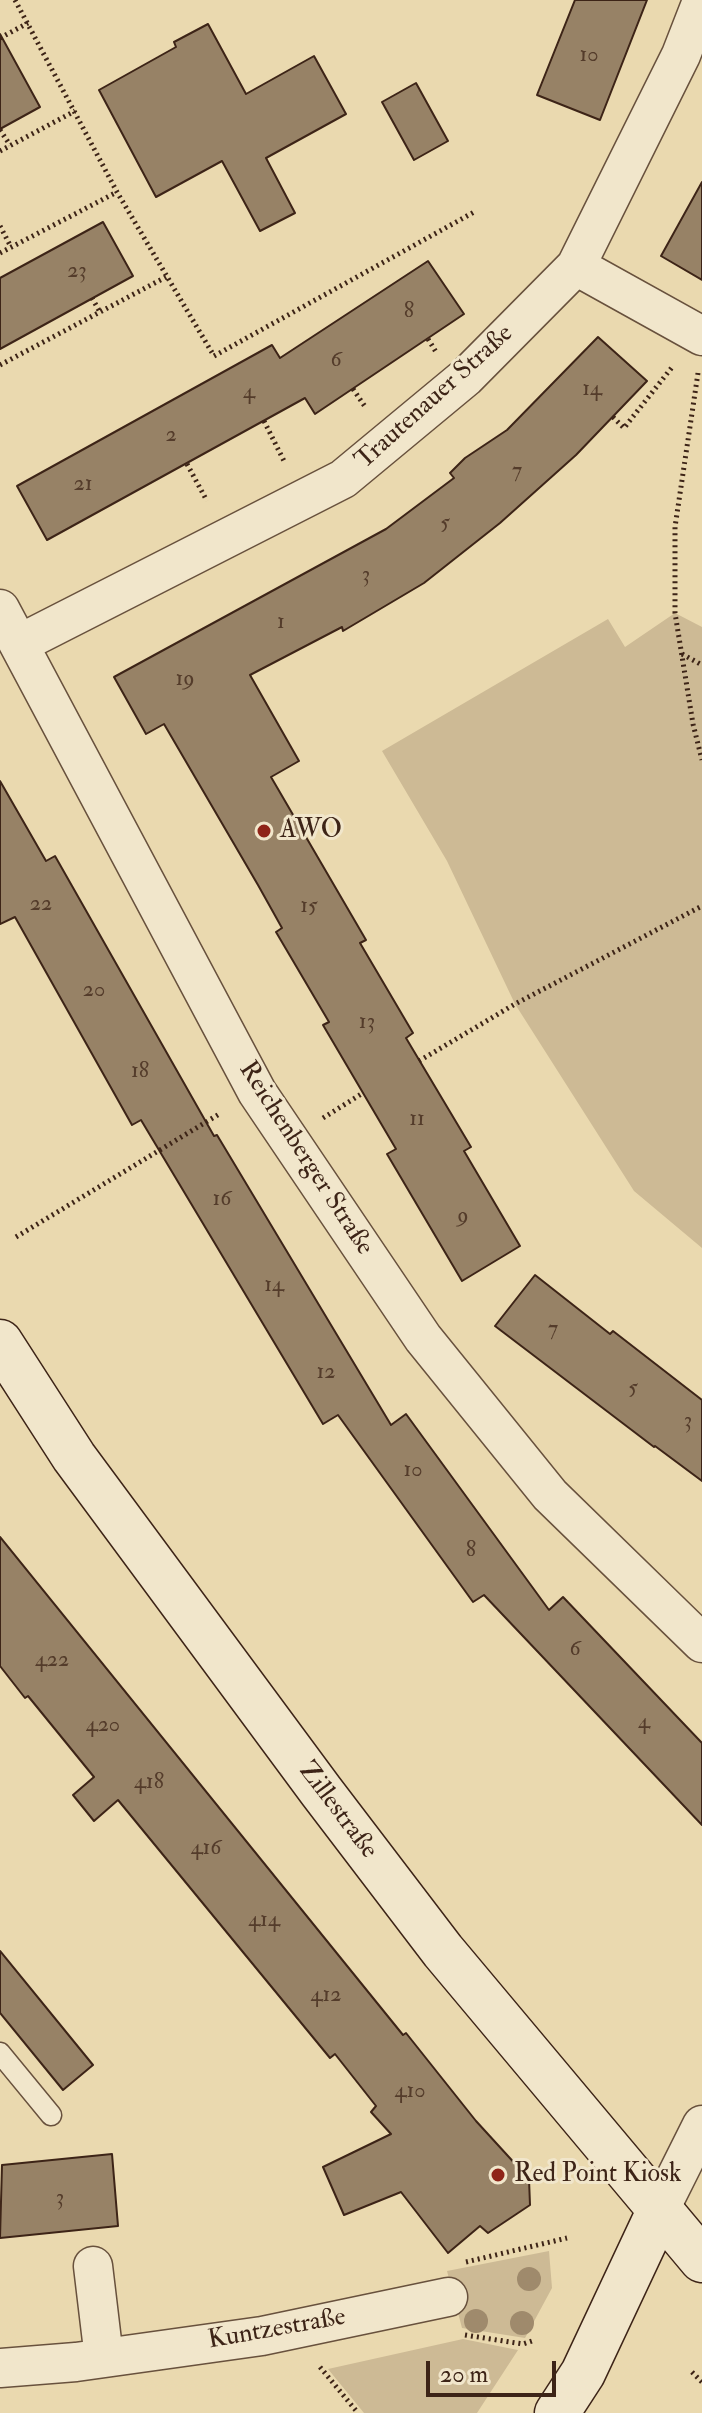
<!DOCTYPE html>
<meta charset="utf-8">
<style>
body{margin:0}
#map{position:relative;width:702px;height:2413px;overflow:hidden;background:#ead9af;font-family:"IM FELL Double Pica",serif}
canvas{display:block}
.scale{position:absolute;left:426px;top:2361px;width:130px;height:36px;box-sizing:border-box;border:4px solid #3d2417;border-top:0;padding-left:10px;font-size:24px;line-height:28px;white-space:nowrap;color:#3d2417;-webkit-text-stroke:6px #f1e6cb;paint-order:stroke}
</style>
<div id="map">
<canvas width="702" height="2413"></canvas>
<div class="scale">20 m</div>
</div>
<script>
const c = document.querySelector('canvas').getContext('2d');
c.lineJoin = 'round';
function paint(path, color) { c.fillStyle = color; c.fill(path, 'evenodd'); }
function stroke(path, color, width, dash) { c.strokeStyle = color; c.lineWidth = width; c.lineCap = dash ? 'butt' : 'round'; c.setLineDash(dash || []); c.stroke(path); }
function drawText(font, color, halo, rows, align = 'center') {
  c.font = font + ' "IM FELL Double Pica",serif'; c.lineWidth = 6; c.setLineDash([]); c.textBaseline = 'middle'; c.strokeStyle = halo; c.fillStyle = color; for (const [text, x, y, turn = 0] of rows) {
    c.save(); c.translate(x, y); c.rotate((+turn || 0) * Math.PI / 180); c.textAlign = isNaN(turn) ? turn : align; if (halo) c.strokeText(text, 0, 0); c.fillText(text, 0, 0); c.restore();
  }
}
paint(new Path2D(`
 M675,613L702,627V1248L634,1191L515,1004L447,861L382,751L608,619L625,647Z
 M549,2251L552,2288L525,2338L462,2328L447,2271Z
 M463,2339L518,2350L477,2413H364L328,2369Z`), '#cdba95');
const building = new Path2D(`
 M575,0H647L600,120L537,95Z
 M208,24L246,94L314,56L346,114L266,158L295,213L260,231L222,161L156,197L99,90L176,47L174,42Z
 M0,34L40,107L0,129Z
 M416,83L448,141L414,160L382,102Z
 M702,182V280L661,256Z
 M103,222L133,276L0,349V278Z
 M428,261L464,314L315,414L305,398L47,540L17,486L272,345L280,358Z
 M598,337L647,381L576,455L500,523L424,583L343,631L342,627L250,675L299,761L271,777L366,940L360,943L413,1033L406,1038L471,1147L464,1151L520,1246L462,1281L387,1154L396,1149L323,1025L329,1022L276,932L282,928L258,885L164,724L146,734L114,677L386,529L454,478L450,473L465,458L507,430Z
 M0,781L46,861L55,856L214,1136L217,1135L391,1425L406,1414L549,1610L563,1597L702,1743V1825L484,1595L473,1602L338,1415L323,1424L141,1120L132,1125L15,917L0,924Z
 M535,1275L610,1334L613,1331L702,1400V1481L655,1446L654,1447L495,1326Z
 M0,1537L403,2035L406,2033L476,2121L529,2179L530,2205L488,2233L480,2226L448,2253L401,2192L344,2215L323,2167L391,2134L371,2112L376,2106L335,2054L330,2058L118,1800L94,1821L73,1795L94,1777L28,1696L25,1698L0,1666Z
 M0,1951L93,2065L63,2090L0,2013Z
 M112,2154L118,2226L0,2238L2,2165Z`);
paint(building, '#978266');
stroke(building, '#3d2417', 2);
const lane = new Path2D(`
 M0,2053L51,2115`);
const street = new Path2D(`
 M576,266L702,336
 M0,609L257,1092L423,1338L550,1495L702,1643
 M19,644L343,479L466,377L576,266L681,55L702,1
 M660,2209L702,2125
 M93,2266L104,2358
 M0,2368L76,2362L262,2336L448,2297`);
const secondary = new Path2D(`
 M0,1342L74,1457L321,1791L443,1951L702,2260
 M557,2413L583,2373L660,2209`);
stroke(lane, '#68513d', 23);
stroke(street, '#68513d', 41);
stroke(secondary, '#3d2417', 47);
stroke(new Path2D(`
 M15,0L117,192L214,356L476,211
 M0,38L28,23
 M0,130L10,145
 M0,151L75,111
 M0,226L11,247
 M0,253L117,192
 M92,298L100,312
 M428,339L436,352
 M0,365L166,277
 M698,373L675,527V613L693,724L702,760
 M353,389L366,408
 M613,417L624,428L673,366
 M264,421L285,463
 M187,464L207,501
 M682,654L702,665
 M419,1061L515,1004L702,906
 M323,1118L363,1093
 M16,1237L221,1113
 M466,2262L567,2238
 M465,2335L523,2344L535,2340
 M320,2367L358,2413
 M692,2372L702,2382`), '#3d2417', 5, [2, 4]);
stroke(lane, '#f1e6cb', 20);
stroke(street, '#f1e6cb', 38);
stroke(secondary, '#f1e6cb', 44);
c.fillStyle = '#9f8a6c';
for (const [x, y] of [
 [529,2279],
 [476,2321],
 [522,2323]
]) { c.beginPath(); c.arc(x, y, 12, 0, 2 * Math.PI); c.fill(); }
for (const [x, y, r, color] of [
 [264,831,8,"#8f2418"],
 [498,2175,8,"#8f2418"]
]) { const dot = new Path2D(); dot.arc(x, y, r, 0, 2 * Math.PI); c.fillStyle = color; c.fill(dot); stroke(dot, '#f1e6cb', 3); }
drawText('22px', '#543c2b', null, [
 ["10",589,56],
 ["23",77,272],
 ["8",409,312],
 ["6",336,361],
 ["14",592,390],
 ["4",249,393],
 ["2",171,436],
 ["7",517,472],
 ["21",83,485],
 ["5",445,524],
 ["3",366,576],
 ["1",281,623],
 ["19",185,680],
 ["22",41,905],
 ["15",309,907],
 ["20",94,991],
 ["13",367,1023],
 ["18",140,1072],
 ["11",417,1120],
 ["16",222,1200],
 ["9",463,1217],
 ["14",274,1286],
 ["7",553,1330],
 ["12",326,1373],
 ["5",633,1389],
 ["3",688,1422],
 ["10",413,1471],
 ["8",471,1551],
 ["6",575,1650],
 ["422",52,1661],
 ["4",644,1723],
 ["420",103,1726],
 ["418",149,1783],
 ["416",206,1849],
 ["414",264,1921],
 ["412",326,1996],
 ["410",410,2092],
 ["3",60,2199]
]);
drawText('26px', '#3d2417', '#f1e6cb', [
 ["Trautenauer Straße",435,398,-42],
 ["Reichenberger Straße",305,1159,57],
 ["Zillestraße",337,1811,53],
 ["Kuntzestraße",277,2330,-10]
]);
drawText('26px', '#3d2417', '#f1e6cb', [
 ["AWO",280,831],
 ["Red Point Kiosk",514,2175]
], 'left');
</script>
